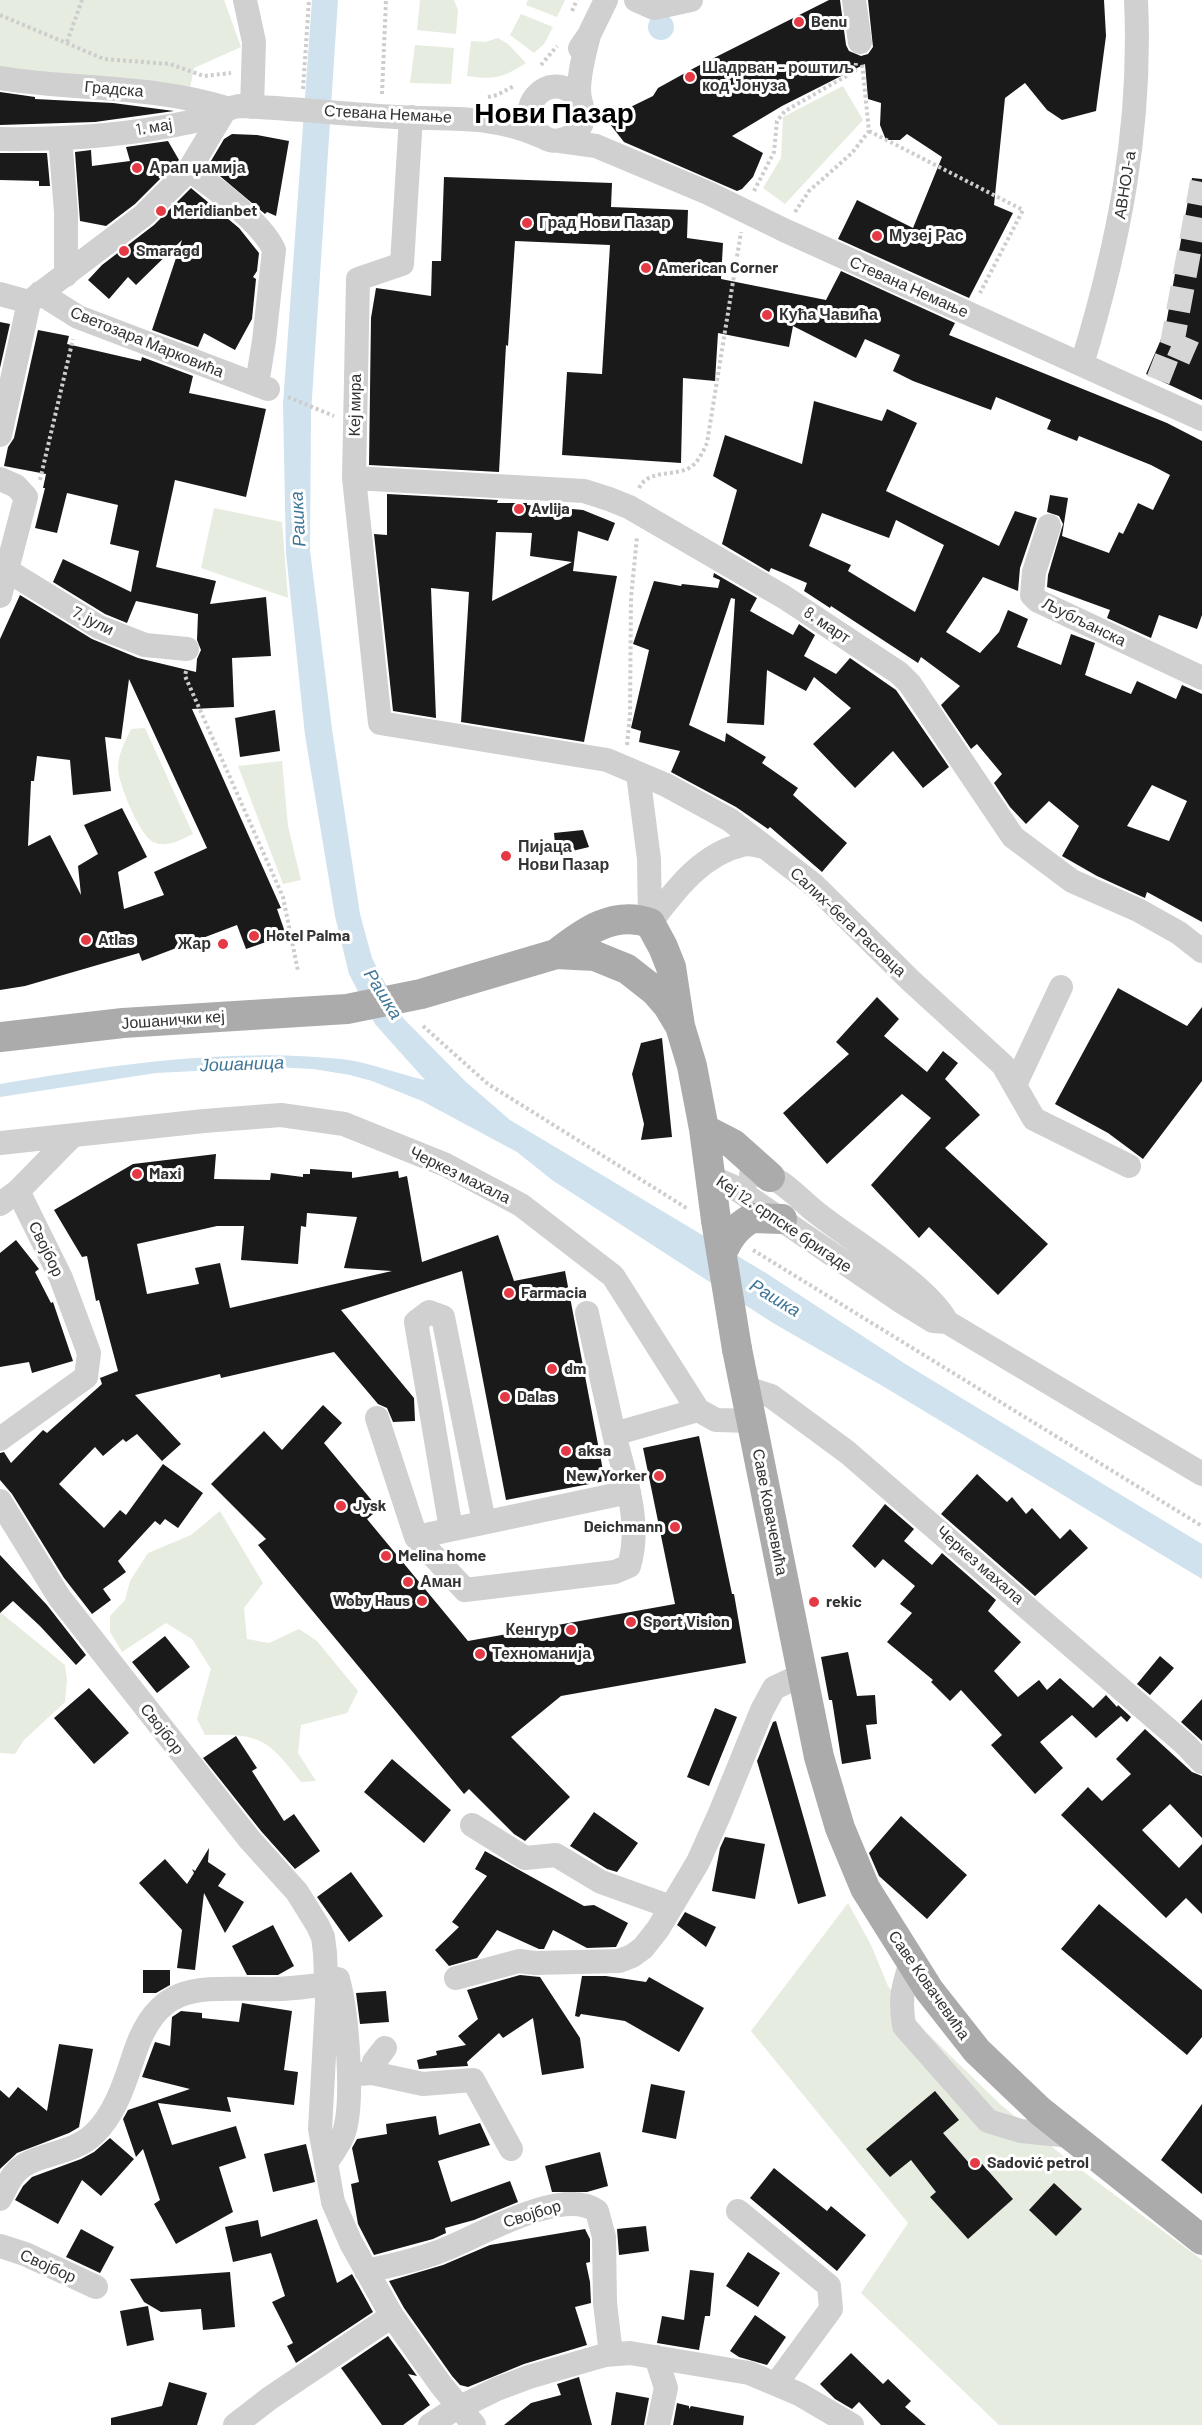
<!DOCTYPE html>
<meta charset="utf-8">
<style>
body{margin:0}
canvas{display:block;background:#fff}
</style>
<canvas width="1202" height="2425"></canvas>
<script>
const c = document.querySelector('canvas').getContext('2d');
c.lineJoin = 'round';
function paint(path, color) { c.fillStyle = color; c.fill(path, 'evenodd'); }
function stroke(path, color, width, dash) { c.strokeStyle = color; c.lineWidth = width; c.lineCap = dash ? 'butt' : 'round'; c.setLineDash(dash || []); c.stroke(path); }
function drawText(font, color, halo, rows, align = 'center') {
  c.font = font + ' Barlow,sans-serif'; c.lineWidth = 6; c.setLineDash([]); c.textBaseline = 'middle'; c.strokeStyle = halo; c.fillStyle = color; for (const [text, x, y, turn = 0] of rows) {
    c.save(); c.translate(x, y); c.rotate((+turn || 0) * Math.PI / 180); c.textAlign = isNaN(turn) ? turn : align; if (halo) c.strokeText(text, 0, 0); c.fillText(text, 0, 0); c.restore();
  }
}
paint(new Path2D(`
 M0,0H224L241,47L194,68L188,98L0,78Z
 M420,0H454L458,10L456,34L417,30Z
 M528,0H565L557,17L526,5Z
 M521,14L553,27L544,44L534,53L510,35Z
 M498,38L508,44L526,63C502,78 495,80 467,76L471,41L485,42Z
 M415,45L454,48L451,84L410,83Z
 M843,86L863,120L785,204L763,188L781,158L783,117Z
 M214,508L282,522L288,598L201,568Z
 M145,728L193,834C180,840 168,848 153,842C140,836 118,783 118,768C118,754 125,742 131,729Z
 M282,761L288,826L301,880L283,884L238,766Z
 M220,1511L263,1583L244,1608L247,1639L269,1643L299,1629L317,1641L358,1691L347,1713L301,1725L298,1753L316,1781L301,1782C268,1739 260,1733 205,1735L197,1719L211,1669L192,1639L166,1623L122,1652L110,1632V1616L125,1600L130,1581L148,1553L191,1535Z
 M0,1612L65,1665L67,1681L65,1702L24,1740L15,1754L0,1753Z
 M848,1903L871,1945L888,1986L925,2031L1001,2105L1072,2163L1202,2260V2425H999L861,2293L908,2223L751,2031Z`), '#e6ecdf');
paint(new Path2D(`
 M312,0H338L311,413L310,550L332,729L360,914L372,958L403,1018L465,1081L510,1120L766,1273L907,1365L1202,1544V1579L886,1388L773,1323L552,1180L517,1152L422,1101L372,1081L350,1075L313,1069L275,1067L156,1073L0,1097V1084C109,1065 231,1047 341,1059C370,1062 397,1074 425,1080L375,1024L349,974L335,916L305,735L286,553L283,404Z
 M648 27a13 13 0 1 1 26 0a13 13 0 1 1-26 0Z`), '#cfe2ee');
paint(new Path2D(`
 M829,0H840L846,45L849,51L861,56L868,54L873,47L868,0H1104L1106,36L1096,111L1062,120L1047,110L1025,83L1005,98L994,205L1013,213L969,298L838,239L857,200L913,228L942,157L907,134L900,140H886L880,125L881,103L868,99L865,64L782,106L732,136L763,153L753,177L742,189L737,191L624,142L606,119L653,96L658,88L696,67Z
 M0,92L35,97V99L113,103L174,111L95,122L0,125Z
 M232,134L257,135L289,141L276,216L267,212L265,214L208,166L224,139Z
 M168,141L179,160L135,204L106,226L80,221L75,152L91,150L92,166L130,161L126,147Z
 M0,153H47L50,186H39V181L0,180Z
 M444,177L612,183L611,207L688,210L687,238L723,243L721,279L826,300L841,271L955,323L949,335L1167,423L1202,441V615L1197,629L1159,615L1151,638L1107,618L1110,610L1047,587L1048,575L1063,524L1059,516L1047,512L1050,495L1068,498L1062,536L1109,553L1119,532L1123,534L1138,503L1153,510L1170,475L1151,465L1079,436L1077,441L1047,429L1051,420L996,397L991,410L913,381L893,371L900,355L865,339L856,358L793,326L789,347L718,333L715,381L683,378L681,463L562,455L567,372L602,374L610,245L515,241L508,346L506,345L499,472L369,465L371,318L376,288L431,296L432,261H441Z
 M1192,178L1202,179V400L1146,374L1165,330Z
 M191,188L239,228L259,253L257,271L253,277L256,279L252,319L235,350L204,333L198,347L152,330L182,240L136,285L128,277L109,299L88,280L102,265L154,225Z
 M0,322L10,324L0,368Z
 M38,330L69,336L67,344L141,361L142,357L193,376L189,393L266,409L246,497L175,480L156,567L216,581L210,604L266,597L271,656L232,658L234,707L192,709L281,908L277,909L286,935L246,949L237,925L142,961L139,953L25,986L0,990V639L20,595L92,639L138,658L196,672L197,659L201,650L197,640L198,614L136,601L127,623L105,614L53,582L63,559L131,592L139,551L110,544L118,505L67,493L57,533L35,528L45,488H43L46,474L4,466L8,447L14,438ZM129,679L207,848L154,872L164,895L124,909L118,872L147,857L122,808L84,825L98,854L78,866L81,895L50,835L28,846L31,781H34L37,756L70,760L73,795L111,791L105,737L121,739Z
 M814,401L882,421L887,409L917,423L886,491L999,546L1015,511L1037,518L1020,568L1018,591L983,577L946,632L980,653L999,632L1008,610L1028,619L1017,647L1061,665L1071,634L1095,643L1085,675L1131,694L1137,681L1176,699L1182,685L1202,694V922L1147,892L1145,898L1097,876L1062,856L1079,826L1049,801L1026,824L1010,807L994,783L1002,774L977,744L971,749L941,705L960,686L921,657L918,663L831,606L830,608L804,591L807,583L771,568L769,572L722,544L737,490L713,476L725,435L802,464ZM822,513L889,538L896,520L944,545L915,612L848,571L851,565L809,546ZM1152,785L1187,801L1169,841L1127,826Z
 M387,494L498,500L497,503H527V505L583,510L615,523L608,541L578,531L573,571L617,576L584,742L461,722L469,592L431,588L436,718L393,711L374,534L387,535ZM496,532L532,533L530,556L572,562L492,601Z
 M714,573L757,598L750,611L793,635L799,624L815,635L804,656L836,674L850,658L896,690L949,767L923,788L893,751L855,788L813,744L851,708L814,677L806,691L767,670L764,725L727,723L735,599L731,598L689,725L725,742L726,733L766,757L762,763L798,788L793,795L847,843L822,872L770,827L768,829L736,807L671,772L680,751L639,742L641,731L631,728L649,650L633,644L654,581L681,586L682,584L718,588L720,580L713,577Z
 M275,710L280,751L240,757L235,718Z
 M583,830L589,847L556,855L554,833Z
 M1118,988L1187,1026L1202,1007V1081L1143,1159L1108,1133L1055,1104Z
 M877,997L899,1019L884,1036L927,1072L943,1051L958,1063L945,1079L980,1115L945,1148L1048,1244L998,1295L929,1227L919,1238L871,1185L931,1118L902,1094L827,1164L783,1113L849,1054L836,1042Z
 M662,1038L672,1137L641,1140L644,1124L632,1074L641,1043Z
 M216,1154L214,1179L270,1180L271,1173L303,1177V1174H310V1169L352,1172V1178L398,1171L399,1178L407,1176L422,1262L498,1235L514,1281L565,1271L605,1481L506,1500L462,1271L341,1310L414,1398L415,1421L393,1422L387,1408L378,1404L334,1352L221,1378L220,1374L135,1395L181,1444L162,1461L137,1434L126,1442L123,1439L103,1456L95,1447L59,1484L104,1528L120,1510L126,1515L163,1464L203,1493L178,1528L165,1519L160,1525L155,1521L118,1561L126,1572L103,1589L111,1600L92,1614L64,1578L12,1494L0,1480V1453L4,1452L11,1463L43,1430L47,1433L102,1384L100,1378L118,1371L99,1300L96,1301L87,1256L82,1257L54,1210L133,1164ZM307,1213L357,1217L344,1268L392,1271L230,1308L220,1263L195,1268L199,1284L147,1294L137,1244L217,1226H244L241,1260L298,1264L301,1226L306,1227Z
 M16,1240L39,1269L35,1272L51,1303L53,1302L73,1361L32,1373L29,1362L0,1367V1253Z
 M323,1405L342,1423L324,1443L379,1509L367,1519L468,1641L675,1604L643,1448L699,1436L732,1594H734L746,1663L561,1696L511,1737L570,1797L525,1841L514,1834L469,1789L464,1794L258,1545L266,1539L211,1484L264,1431L282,1450Z
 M977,1474L1007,1502L1012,1497L1026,1514L1032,1508L1060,1539L1070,1529L1088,1548L1035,1596L941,1514Z
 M885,1504L914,1529L904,1541L932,1565L942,1553L996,1600L988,1611L1021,1642L994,1671L1018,1697L1039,1680L1047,1690L1060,1678L1093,1708L1106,1695L1117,1707L1118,1705L1131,1717L1127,1722L1121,1716L1096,1738L1072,1715L1040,1742L1063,1768L1035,1794L991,1745L1002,1735L961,1690L950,1701L931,1682L933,1680L887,1642L912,1613L900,1604L915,1586L883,1559L875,1568L852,1546Z
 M0,1555L47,1605L86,1655L76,1665L40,1626L13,1601L0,1613Z
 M165,1636L190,1667L157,1693L132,1662Z
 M848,1652L857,1696L875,1695L877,1724L866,1725L871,1759L842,1764L832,1700H829L821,1657Z
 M1160,1656L1174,1668L1150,1695L1137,1684Z
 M89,1688L129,1733L94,1764L54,1718Z
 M1202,1699V1741L1181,1722Z
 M715,1708L737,1717L709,1786L687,1777Z
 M776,1721L826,1896L798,1904L757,1761L773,1722Z
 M1145,1729L1192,1772L1202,1776V1838L1170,1804L1142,1830L1179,1868L1202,1844V1914L1186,1898L1166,1918L1061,1815L1088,1787L1102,1801L1131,1774L1116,1759Z
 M236,1736L257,1768L252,1771L284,1821L294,1814L320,1851L295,1869L261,1831L203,1758Z
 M392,1759L451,1810L424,1843L364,1792Z
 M594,1812L638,1843L617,1872L607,1869L570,1846Z
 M901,1816L967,1875L927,1919L879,1876L869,1853Z
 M725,1837L765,1844L755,1899L712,1891L720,1848Z
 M209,1848L208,1862L226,1874L218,1886L244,1902L225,1933L204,1893L195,1970L177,1968L182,1930L139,1883L165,1859L187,1884L194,1873L192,1869L195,1871Z
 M485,1851L584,1906L594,1905L628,1923L616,1947L587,1948L553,1930L544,1949H539L497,1930L477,1958L449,1966L435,1950L459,1927L452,1922L487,1876L475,1869Z
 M351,1872L383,1916L349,1942L317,1897Z
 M1099,1904L1202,1990V2037L1187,2055L1061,1949Z
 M685,1912L716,1927L706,1947L677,1925Z
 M273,1925L294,1966L278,1975H247L232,1946Z
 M143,1970H170V1985L156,1993H143Z
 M520,1975L540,1977L580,2038L584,2068L542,2075L533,2018L503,2038L499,2033L467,2062L468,2066L419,2069L417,2060L437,2055L436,2051L466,2045L458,2036L478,2019L467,1990Z
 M582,1976H606L646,1982L649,1977L704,2008L679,2052L625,2021L581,2014L579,2017L575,2016Z
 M386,1991L389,2022L360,2024L356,1993Z
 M242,2003L292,2011L284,2070L298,2072L294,2105L227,2097L231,2112L158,2103L172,2145L236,2126L246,2158L219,2167L233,2212L176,2244L154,2204L160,2200L143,2149L136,2157L123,2119L128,2110L190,2089L142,2077L155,2042L170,2046L172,2017L181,2011L202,2013V2018L239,2022Z
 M59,2044L93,2049L79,2127L81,2126L69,2133L17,2153L0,2169V2090L9,2098L18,2087L47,2111Z
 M651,2084L685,2091L676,2139L642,2132Z
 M935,2091L959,2120L943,2133L969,2163L976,2157L1013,2199L968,2239L930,2197L936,2192L911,2160L890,2177L866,2149Z
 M1202,2104V2194L1161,2160Z
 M436,2116L439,2135L480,2123L490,2145L438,2161L451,2202L510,2181L518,2202L474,2220L445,2228L446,2233L433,2239L374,2255L358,2224L351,2184L359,2182L352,2148L357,2139L387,2134L386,2124Z
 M110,2138L134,2159L101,2196L82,2180L58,2224L15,2200L23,2186L32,2177L81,2159L94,2152Z
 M306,2144L315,2182L273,2192L264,2154Z
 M600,2152L608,2186L587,2192H552L545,2166Z
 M774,2168L827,2211L831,2206L866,2235L837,2271L750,2198Z
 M1054,2183L1082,2209L1056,2236L1029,2210Z
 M317,2219L337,2283L352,2274L373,2312L296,2363L287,2346L293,2343L272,2302L285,2296L271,2253L233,2262L225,2227L258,2220L261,2237Z
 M646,2226L649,2251L619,2255L617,2229Z
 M81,2229L114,2247L100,2273L66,2257Z
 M585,2229L590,2239V2262L586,2263L590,2282L591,2303L575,2307L587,2345L524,2364L468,2387L460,2385L452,2376L404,2308L389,2281L443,2265L490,2245Z
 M748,2252L780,2273L758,2307L726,2286Z
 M690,2270L714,2273L710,2316H705L699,2350L657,2343L662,2316L684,2320Z
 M230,2272L235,2327L203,2330L201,2309L161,2312L144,2302L130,2279Z
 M148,2306L154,2340L127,2346L120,2311Z
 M755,2315L786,2337L767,2365L739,2357L730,2351Z
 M388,2336L417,2376L408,2374L430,2405L403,2425H382L341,2368Z
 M851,2353L883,2384L888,2379L911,2401L905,2407L926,2425H881L859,2402L852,2409L835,2399L820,2384Z
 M579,2377L592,2425H504L531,2403L561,2395L557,2384Z
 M169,2382L207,2393L197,2425H111V2418L162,2406Z
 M616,2392L649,2398L644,2425H611Z
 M677,2403L689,2406V2409L691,2406L744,2416L743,2425H673Z`), '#1a1a1a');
stroke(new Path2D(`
 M1172,344L1202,357
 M1158,380L1172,344L1202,182`), '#d6d6d6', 24, [24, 12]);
stroke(new Path2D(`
 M572,11L577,0
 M0,15L104,59L170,64L204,76L231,73
 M67,42L82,0
 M541,65L557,46
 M303,89L309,0
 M382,94L386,0
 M488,97L497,95L514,86
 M869,131L1023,210L980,293
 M754,191L774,152L777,121L785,111L855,71L856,63
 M795,212L809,191L852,153L869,131L862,63
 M288,397L334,416
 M40,480L73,339
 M639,488C648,470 671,476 687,469C697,465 703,452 707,443L741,232
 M186,671L185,676L283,897L298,971
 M627,745L630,714L631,598L637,537
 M423,1026L488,1084L688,1209
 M753,1250L1202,1526`), '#cdcdcd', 4, [3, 3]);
stroke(new Path2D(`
 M245,0L254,42L252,107
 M636,0L654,8L691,0
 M854,0L860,42
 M580,48L589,35L606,0
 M0,78C75,90 153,85 226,108
 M579,98C547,64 509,114 542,136C548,141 556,142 564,139C571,137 578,132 581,125C586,115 582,108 580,99C576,82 585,51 589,35
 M411,117L402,264L358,279L354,478L380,723L607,760L666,785L730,820L814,885L910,980L1003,1065L1034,1119L1129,1166
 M60,138L66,212V275
 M0,139C63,140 129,135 190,122C207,118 222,109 239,106C291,108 343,114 395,117C444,120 494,114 540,136
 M560,141L596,146L708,193L786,231L1202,419
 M189,170C213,186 263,224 274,250L264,341L257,384
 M40,293L78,317L268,389
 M0,294L29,302
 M1082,364C1119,243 1142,127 1136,0
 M0,435L29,302L144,215L189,170L226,108
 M354,478L584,491L609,499L629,507L784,597L899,673L910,684L1013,837L1072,881L1138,910L1179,933L1202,951
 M0,479L16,486L26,497L0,596
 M1049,526L1034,572L1032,595L1038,601L1202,678
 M8,571L99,627L145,645L187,649
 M638,774L649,859L650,923
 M650,923C674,892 701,854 742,845C749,843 758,846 765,847
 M1015,1085L1061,987
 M0,1143L204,1121L281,1115L344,1124L446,1165L521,1205L613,1276L698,1410L716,1420L753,1421
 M751,1175C757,1175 764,1175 770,1177C788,1184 802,1202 817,1213C852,1241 928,1285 947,1322
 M711,1177L732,1186L902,1302L933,1321L947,1322L1202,1474
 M0,1204L18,1191L72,1136
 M587,1313L614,1434
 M746,1388L771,1396L847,1452L1186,1745L1202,1762
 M377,1418L416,1537
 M0,1439L86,1377L89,1353L61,1278L18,1191
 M629,1492L416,1537L465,1590L615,1572L629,1566C642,1523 625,1477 614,1434L698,1410
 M0,1501L59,1597L250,1840L297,1892L318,1926L323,1937L325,1953L327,2002L320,2129L333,2202L351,2243L392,2316L441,2385L474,2425
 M451,1529L416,1322L429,1312L443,1317L484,1522
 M472,1825L525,1858L556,1855L601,1882L671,1907
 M911,1963C902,1988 900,2000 904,2026L988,2121L1021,2131L1071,2136
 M456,1978L519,1961L535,1963L619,1961L632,1956L643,1948L658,1929L698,1862L720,1813L762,1710L774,1688L802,1675
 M372,2073L423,2084L473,2080L511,2149
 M359,2074L372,2073L374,2062L385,2048
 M326,2163C332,2154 339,2145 343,2135C355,2106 347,2011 338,1979
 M0,2199C5,2190 9,2179 16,2172C35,2152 71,2156 94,2134C117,2112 126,2078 136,2049C160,1981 201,1989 262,1989C284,1990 305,1987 326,1984
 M738,2211L829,2286L831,2309L776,2384
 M0,2246L25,2254L96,2287
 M366,2271C390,2266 414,2261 438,2252C475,2239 561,2185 597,2211L604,2237L605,2303L611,2354
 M656,2357L666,2388L658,2425
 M235,2425L270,2398L392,2316
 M430,2425L450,2412L497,2389L529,2377L605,2355L630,2353L749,2373L799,2394L852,2425`), '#d0d0d0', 24);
stroke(new Path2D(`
 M556,954C584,932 614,910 650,923L663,947L671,967L680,1026L692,1066L704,1129L716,1220
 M0,1037L123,1023L347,1009L421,994L556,954L595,956L627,969L655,991L668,1006L680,1026
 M704,1129L733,1144L770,1177
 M752,1218L782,1219
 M737,1349L819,1757L840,1828L865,1888L929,1990L977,2051L1040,2111L1202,2240`), '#ababab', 30);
stroke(new Path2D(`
 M716,1220L737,1349
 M722,1253C729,1237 736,1227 752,1218`), '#ababab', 30);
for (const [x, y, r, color] of [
 [799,22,6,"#e63946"],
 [690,77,6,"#e63946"],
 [137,168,6,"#e63946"],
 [161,211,6,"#e63946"],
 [527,223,6,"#e63946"],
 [877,236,6,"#e63946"],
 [124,251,6,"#e63946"],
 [646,268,6,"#e63946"],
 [767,315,6,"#e63946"],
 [519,509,6,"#e63946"],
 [506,856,6,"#e63946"],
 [254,936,6,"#e63946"],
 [86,940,6,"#e63946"],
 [223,944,6,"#e63946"],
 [137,1174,6,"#e63946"],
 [509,1293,6,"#e63946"],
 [552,1369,6,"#e63946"],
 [505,1397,6,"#e63946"],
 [566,1451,6,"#e63946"],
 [659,1476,6,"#e63946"],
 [341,1506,6,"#e63946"],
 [675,1527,6,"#e63946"],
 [386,1556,6,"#e63946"],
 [408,1582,6,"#e63946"],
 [422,1601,6,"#e63946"],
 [814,1602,6,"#e63946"],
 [631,1622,6,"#e63946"],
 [571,1630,6,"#e63946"],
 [480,1654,6,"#e63946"],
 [975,2163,6,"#e63946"]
]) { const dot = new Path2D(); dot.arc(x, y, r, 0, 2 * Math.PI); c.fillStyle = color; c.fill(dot); stroke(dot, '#fff', 2); }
drawText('bold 16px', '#333', '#fff', [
 ["Benu",811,22],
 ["Шадрван - роштиљ",702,68],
 ["код Јонуза",702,86],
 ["Арап џамија",149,168],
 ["Meridianbet",173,211],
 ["Град Нови Пазар",539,223],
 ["Музеј Рас",889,236],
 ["Smaragd",136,251],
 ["American Corner",658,268],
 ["Кућа Чавића",779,315],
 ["Avlija",531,509],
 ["Пијаца",518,847],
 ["Нови Пазар",518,865],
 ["Hotel Palma",266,936],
 ["Atlas",98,940],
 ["Жар",211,944,"right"],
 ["Maxi",149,1174],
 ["Farmacia",521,1293],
 ["dm",564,1369],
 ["Dalas",517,1397],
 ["aksa",578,1451],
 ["New Yorker",647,1476,"right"],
 ["Jysk",353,1506],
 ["Deichmann",663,1527,"right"],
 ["Melina home",398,1556],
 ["Аман",420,1582],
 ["Woby Haus",410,1601,"right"],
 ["rekic",826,1602],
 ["Sport Vision",643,1622],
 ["Кенгур",559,1630,"right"],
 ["Техноманија",492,1654],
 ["Sadović petrol",987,2163]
], 'left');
drawText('16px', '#333', '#fff', [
 ["Градска",114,89,5],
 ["Стевана Немање",388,114,3],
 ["1. мај",154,127,-9],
 ["АВНОЈ-а",1125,185,-81],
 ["Стевана Немање",909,287,24],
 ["Светозара Марковића",147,342,22],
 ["Кеј мира",355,405,-89],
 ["7. јули",93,621,27],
 ["Љубљанска",1084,622,26],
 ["8. март",827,625,34],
 ["Салих-бега Расовца",848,922,43],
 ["Јошанички кеј",173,1020,-4],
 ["Черкез махала",460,1175,26],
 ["Кеј 12. српске бригаде",784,1224,34],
 ["Својбор",46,1249,64],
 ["Саве Ковачевића",770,1512,79],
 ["Черкез махала",980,1565,41],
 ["Својбор",162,1729,52],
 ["Саве Ковачевића",929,1985,55],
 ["Својбор",532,2214,-17],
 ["Својбор",48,2266,24]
]);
drawText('italic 18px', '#3f7597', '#fff', [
 ["Рашка",298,519,-93],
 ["Рашка",383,994,58],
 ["Јошаница",242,1064,-2],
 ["Рашка",775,1298,31]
]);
drawText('bold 28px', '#000', '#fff', [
 ["Нови Пазар",554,114]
]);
</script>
